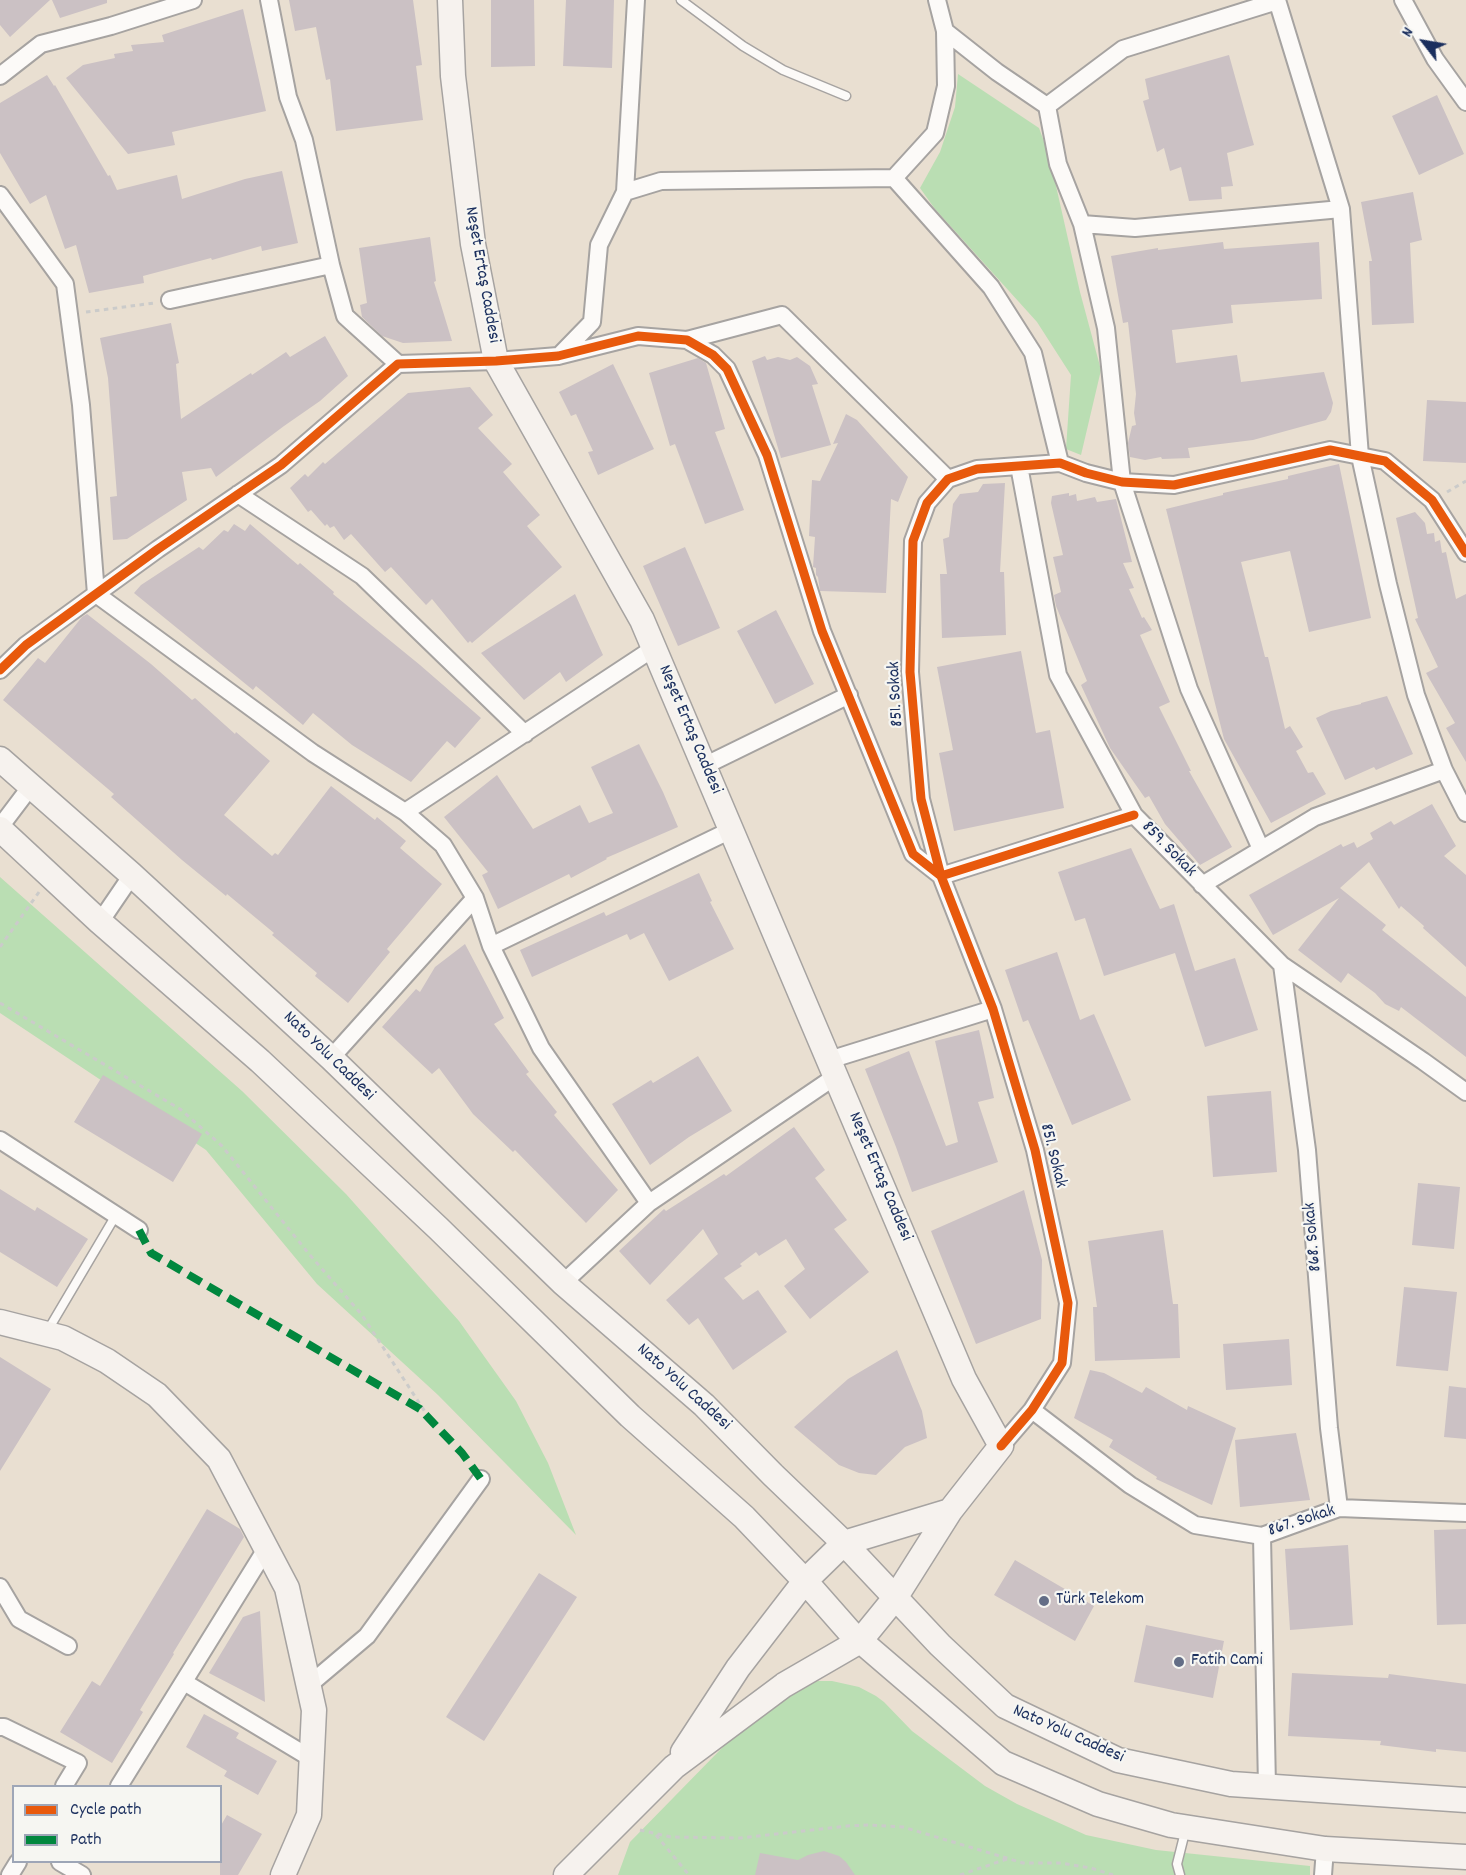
<!DOCTYPE html>
<meta charset="utf-8">
<style>
body{margin:0}
#map{position:relative;width:1466px;height:1875px;overflow:hidden;background:#e9dfd1;font-family:Dekko,sans-serif}
canvas{display:block}
.legend{position:absolute;left:12px;top:1785px;width:210px;height:78px;box-sizing:border-box;background:#f6f6f2;border:2px solid #9ea6b7;margin:0;padding:8px 10px;list-style:none;font-size:18px;color:#1b2f5e}
.legend li{display:flex;align-items:center;gap:12px;height:30px}
.legend b{width:30px;border:2px solid #9ea6b7}
.north{position:absolute;left:1394px;top:12px;width:60px;height:60px;-webkit-text-stroke:4px #f6f6f2;paint-order:stroke;rotate:301deg;font-size:16px;font-weight:700;line-height:24px;text-align:center;color:#1b2f5e}
.north::after{content:'';display:block;margin:auto;width:21px;height:27px;background:#1b2f5e;clip-path:polygon(50% 0,100% 100%,50% 72%,0 100%)}
</style>
<div id="map">
<canvas width="1466" height="1875"></canvas>
<ul class="legend">
<li><b style="height:8px;background:#e8590c"></b>Cycle path</li>
<li><b style="height:8px;background:#00873e"></b>Path</li>
</ul>
<div class="north">N</div>
</div>
<script>
const c = document.querySelector('canvas').getContext('2d');
c.lineJoin = 'round';
function paint(path, color) { c.fillStyle = color; c.fill(path, 'evenodd'); }
function stroke(path, color, width, dash) { c.strokeStyle = color; c.lineWidth = width; c.lineCap = dash ? 'butt' : 'round'; c.setLineDash(dash || []); c.stroke(path); }
function drawText(font, color, halo, rows, align = 'center') {
  c.font = font + ' Dekko,sans-serif'; c.lineWidth = 4.5; c.setLineDash([]); c.textBaseline = 'middle'; c.strokeStyle = halo; c.fillStyle = color; for (const [text, x, y, turn = 0] of rows) {
    c.save(); c.translate(x, y); c.rotate((+turn || 0) * Math.PI / 180); c.textAlign = isNaN(turn) ? turn : align; if (halo) c.strokeText(text, 0, 0); c.fillText(text, 0, 0); c.restore();
  }
}
paint(new Path2D(`
 M958,74L1039,128L1049,155L1080,292L1101,370L1081,455L1066,449L1071,375L1037,322L935,209L920,188L940,152L955,107Z
 M0,877L242,1091L346,1194L459,1321L516,1401L548,1463L576,1535L438,1395L317,1284L206,1150L0,1013Z
 M818,1681H832L859,1687L876,1696L884,1702L912,1731L985,1786L1017,1804L1086,1835L1156,1850L1310,1866V1875H618L630,1842L762,1707L800,1684Z`), '#badeb3');
paint(new Path2D(`
 M0,0H50L10,37L0,25Z
 M52,0H107V3L60,18Z
 M289,0H413L422,65L416,66L423,120L336,131L330,79L326,80L316,27L295,31Z
 M491,0H534L535,66L491,67Z
 M566,0H614L612,68L563,66Z
 M243,9L266,111L172,132L175,145L128,154L66,78L83,65L115,58L114,54L133,51L131,45L164,42L162,35Z
 M1229,55L1254,145L1227,153L1233,186L1221,187L1222,199L1189,201L1181,167L1170,171L1164,148L1157,152L1143,101L1149,99L1145,79Z
 M47,75L54,86L55,85L108,176L110,175L117,190L177,175L182,199L245,179L282,171L298,243L262,251L261,246L212,260L211,258L143,276L144,283L89,293L76,245L65,249L46,195L30,204L0,153V103Z
 M1437,95L1464,154L1419,175L1392,116Z
 M1413,192L1422,240L1410,243L1414,323L1372,325L1369,261H1372L1361,202Z
 M430,237L436,281L434,282L452,341L403,343L382,336L362,317L360,305L367,303L359,248Z
 M1223,242L1224,249L1319,242L1322,299L1231,305L1233,323L1172,330L1176,363L1237,355L1241,382L1324,372L1333,403L1331,412L1326,420L1253,440L1188,448L1190,458L1162,459L1161,457L1145,460L1130,457L1128,443L1132,426L1136,425L1134,413L1136,394L1128,322L1123,323L1111,256L1158,248V250Z
 M171,323L179,363L176,364L181,419L251,373L252,375L286,352L290,357L325,336L348,376L320,401L284,426L216,477L211,468L182,472L187,500L127,539L113,540L110,497L117,496L108,378L100,338Z
 M765,356L767,360L778,357L790,360L797,357L810,366L818,384L812,385L831,445L781,458L752,361Z
 M698,358L706,363L725,429L715,432L744,510L705,524L675,444L670,446L649,373Z
 M613,364L654,449L598,475L588,452L593,451L576,414L571,416L559,392Z
 M470,387L493,415L478,428L512,464L503,472L540,515L527,526L562,567L472,643L470,641L468,643L432,599L426,605L391,567L385,572L351,534L344,540L334,526L330,528L327,524L325,526L311,510L308,512L290,488L305,474L308,477L323,462L325,464L408,393Z
 M1427,400L1466,402V463L1423,461Z
 M846,414L857,420L908,477L898,502L891,499L886,593L820,591L818,577L816,575V568L813,567L815,537L809,536L812,480L820,481L838,443L833,444Z
 M1339,464L1371,618L1309,632L1290,551L1241,562L1265,657H1268L1285,729L1290,726L1303,747L1296,751L1308,773L1313,772L1326,794L1271,823L1224,739L1166,509L1223,495V493L1288,479V476Z
 M1005,483L1000,572H1004L1006,635L942,638L940,574H947L943,539L949,537L953,504L960,494L978,492L983,484Z
 M1069,493V496L1076,494L1077,501L1095,497L1097,502L1116,499L1132,562L1123,563L1134,588L1129,589L1142,618L1144,617L1152,630L1140,635L1170,702L1159,707L1191,771H1189L1232,847L1200,865L1165,824L1149,796L1145,798L1110,748L1081,685L1087,681L1056,606L1054,595L1061,592L1053,557L1063,555L1051,503L1052,496Z
 M1415,512L1425,523L1427,534L1434,533L1435,542L1440,540L1442,553L1446,552L1456,599L1466,594V762L1446,728L1455,723L1426,673L1438,667L1415,619L1418,618L1396,518Z
 M234,524L245,531L250,524L298,565L300,563L334,592L333,594L420,665L481,718L455,748L447,741L411,782L352,745L313,713L303,725L256,686L253,690L134,593L141,585L199,547L203,550L224,530L228,532Z
 M685,547L720,628L678,646L643,566Z
 M575,594L603,655L566,682L560,672L524,700L481,653Z
 M776,610L814,684L775,704L737,631Z
 M87,614L151,664L192,700L195,698L235,734L236,732L270,761L224,815L272,856L275,853L278,855L331,786L375,820L377,817L406,841L400,848L442,884L387,949L390,952L348,1003L315,976L317,973L272,935L274,933L227,894L226,896L182,860L111,797L114,794L3,700L38,658L45,663L82,617Z
 M1021,651L1036,733L1050,730L1064,808L954,831L939,753L953,750L937,667Z
 M1387,696L1413,754L1376,770L1374,767L1345,780L1316,718L1331,711L1361,704V703Z
 M639,744L663,792L678,827L606,858L607,859L571,878L569,874L498,909L482,875L488,872L444,817L497,775L533,829L580,805L589,823L613,813L591,767Z
 M1432,804L1456,846L1444,856L1466,875V967L1423,928L1424,926L1401,906L1399,909L1369,862L1340,888L1386,925L1382,930L1466,997V1057L1401,1007L1399,1011L1385,1004L1375,993L1348,973L1341,983L1298,950L1339,898L1273,935L1249,895L1341,844L1343,847L1354,842L1357,848L1373,839L1370,833L1391,821L1394,825Z
 M1131,848L1160,909L1174,904L1195,971L1235,958L1258,1030L1205,1047L1175,953L1104,976L1085,918L1075,921L1058,872Z
 M699,873L712,901L710,902L734,949L669,981L644,933L630,940L627,934L532,977L520,950L604,912L606,916Z
 M465,944L504,1018L494,1024L529,1072L526,1074L557,1112L554,1115L618,1190L586,1223L515,1150L513,1152L473,1114L439,1068L432,1074L382,1027L416,989L420,992L435,967Z
 M1057,952L1080,1020L1094,1014L1131,1100L1072,1125L1028,1020L1023,1022L1005,970Z
 M979,1030L994,1098L978,1102L998,1162L912,1192L896,1147L865,1069L909,1051L946,1146L958,1142L935,1041Z
 M698,1056L732,1111L689,1137L650,1165L612,1104L651,1080L653,1083Z
 M103,1075L202,1134L173,1182L74,1122Z
 M1271,1091L1277,1172L1213,1177L1207,1096Z
 M794,1127L825,1170L815,1178L847,1220L834,1229L869,1272L810,1319L784,1286L805,1269L786,1239L759,1256L756,1252L740,1264L742,1266L724,1278L743,1300L758,1290L787,1332L733,1370L698,1318L689,1325L666,1300L718,1254L703,1229L650,1285L619,1251L664,1209L666,1211L724,1174L726,1176Z
 M1418,1183L1460,1187L1454,1249L1412,1245Z
 M0,1189L35,1211L37,1207L88,1239L57,1287L0,1252Z
 M1024,1190L1042,1260L1041,1319L976,1344L931,1231Z
 M1163,1230L1173,1304H1178L1180,1358L1095,1361L1093,1307H1097L1088,1241Z
 M1404,1287L1457,1292L1448,1371L1396,1366Z
 M1289,1339L1292,1385L1226,1390L1223,1344Z
 M897,1350L922,1411L927,1438L905,1447L876,1475L859,1473L839,1465L794,1427L848,1379Z
 M0,1357L51,1389L0,1471Z
 M1090,1370L1104,1373L1142,1393L1146,1387L1187,1410L1188,1406L1236,1428L1212,1505L1156,1479L1157,1477L1109,1447L1113,1440L1074,1418Z
 M1449,1386L1466,1388V1439L1444,1437Z
 M1296,1433L1310,1500L1240,1507L1235,1440Z
 M207,1509L240,1529L244,1537L173,1653L174,1654L140,1710L143,1712L112,1763L60,1732L92,1681L100,1686Z
 M1466,1529V1624L1437,1625L1434,1530Z
 M1348,1545L1353,1625L1290,1630L1285,1549Z
 M1015,1560L1094,1606L1075,1641L994,1595Z
 M539,1573L577,1597L484,1741L446,1717Z
 M260,1611L265,1702L209,1673L243,1617Z
 M1146,1625L1224,1641L1213,1698L1134,1682Z
 M1292,1673L1388,1678L1389,1674L1466,1684V1752L1436,1749V1752L1380,1745L1381,1741L1288,1736Z
 M204,1714L239,1733L236,1738L277,1761L258,1795L224,1776L227,1771L186,1747Z
 M227,1815L262,1834L238,1875H220V1827Z
 M824,1851L839,1856L846,1862L855,1875H755L760,1853L798,1860L808,1855Z`), '#cbc1c4');
const lane = new Path2D(`
 M681,0L743,46L783,70L846,96
 M48,1330L116,1215
 M1180,1875L1177,1864L1186,1828`);
const street = new Path2D(`
 M269,0L288,97L304,140L331,265L345,316L398,364
 M1277,0L1341,209L1360,456L1388,584L1416,695L1444,770L1466,813
 M1403,0L1435,59L1466,102
 M945,31L997,72L1047,106L1058,164L1082,224L1106,328L1122,482L1189,689L1261,849
 M0,76L41,44L111,26L193,0
 M1047,106L1123,49L1277,1
 M894,178L935,133L946,86L945,31L937,0
 M625,192L661,181L894,178L991,287L1033,353L1060,463
 M0,195L65,284L81,405L96,594L313,753L405,812L443,845L475,898L491,946L541,1048L649,1203L836,1076
 M1082,224L1135,228L1341,209
 M170,300L331,265
 M687,340L782,315L948,479
 M559,356L592,322L599,245L625,192L636,0
 M1019,466L1058,675L1134,815L1282,965L1423,1061L1466,1092
 M238,494L362,576L525,734
 M0,670L26,645L96,594L158,549L281,465L398,364L496,361L558,356L638,336L687,340L713,355L727,369L767,455L822,631L913,854L941,876L1134,815
 M704,766L849,695
 M405,812L654,648
 M0,827L31,786
 M1202,885L1315,817L1444,770
 M100,922L132,875
 M491,946L731,830
 M1282,965L1307,1150L1329,1428L1339,1508
 M331,1058L475,898
 M829,1060L993,1009
 M0,1140L139,1230
 M563,1283L649,1203
 M1032,1410L1130,1485L1195,1525L1262,1536L1339,1508L1466,1513
 M1001,1446L1032,1410L1062,1363L1068,1303L1035,1150L993,1009L941,876L921,799L910,672L913,541L927,503L948,479L977,469L1060,463L1086,473L1122,482L1174,485L1330,450L1385,461L1432,500L1466,553
 M1262,1536L1267,1787
 M0,1587L19,1619L68,1646
 M184,1682L312,1759
 M309,1685L367,1636L481,1479
 M0,1727H4L78,1763L64,1786
 M119,1786L266,1549
 M60,1862L82,1875
 M10,1875L18,1862
 M1323,1875L1325,1849`);
const secondary = new Path2D(`
 M450,0L453,76L473,244L496,361L642,620L964,1379L1001,1446L950,1511L895,1598L860,1641L784,1685L674,1767L566,1875
 M0,759L132,875L331,1058L563,1283L704,1405L773,1475L844,1543L940,1645L1005,1706L1118,1760L1231,1784L1466,1800
 M0,829L100,922L260,1061L438,1228L630,1416L744,1517L805,1581L849,1631L1003,1763L1098,1804L1171,1825L1325,1849L1466,1857
 M0,1322L63,1338L107,1361L157,1395L219,1459L287,1588L314,1710L309,1815L283,1875
 M683,1752L738,1668L805,1581L844,1543L950,1511`);
stroke(lane, '#a6a3a1', 11);
stroke(street, '#a6a3a1', 20);
stroke(secondary, '#a6a3a1', 27);
stroke(new Path2D(`
 M86,312L154,303
 M1447,492L1466,481
 M0,947L39,892
 M0,1003L180,1109L222,1146L309,1254L362,1315L429,1418
 M640,1830L671,1837L740,1838L847,1826L867,1825L903,1827L1023,1863H1061L1091,1868L1113,1875
 M656,1835L689,1875
 M960,1875L1007,1859`), '#cbcbca', 3, [4.5, 4.5]);
stroke(lane, '#fcfaf8', 8);
stroke(street, '#fcfaf8', 16);
stroke(secondary, '#f6f2ee', 24);
stroke(new Path2D(`
 M139,1230L151,1253L420,1409L462,1453L481,1479`), '#00873e', 8, [15, 8]);
stroke(new Path2D(`
 M0,670L26,645L96,594L158,549L281,465L398,364L496,361L558,356L638,336L687,340L713,355L727,369L767,455L822,631L913,854L941,876L1134,815
 M1001,1446L1032,1410L1062,1363L1068,1303L1035,1150L993,1009L941,876L921,799L910,672L913,541L927,503L948,479L977,469L1060,463L1086,473L1122,482L1174,485L1330,450L1385,461L1432,500L1466,553`), '#e8590c', 9);
for (const [x, y, r, color] of [
 [1044,1601,6,"#636d86"],
 [1179,1662,6,"#636d86"]
]) { const dot = new Path2D(); dot.arc(x, y, r, 0, 2 * Math.PI); c.fillStyle = color; c.fill(dot); stroke(dot, '#f6f6f2', 2); }
drawText('18px', '#1b2f5e', '#f6f6f2', [
 ["Neşet Ertaş Caddesi",481,275,80],
 ["851. Sokak",897,694,-93],
 ["Neşet Ertaş Caddesi",689,730,67],
 ["859. Sokak",1168,850,46],
 ["Nato Yolu Caddesi",328,1057,44],
 ["851. Sokak",1052,1156,76],
 ["Neşet Ertaş Caddesi",879,1177,67],
 ["868. Sokak",1314,1237,-95],
 ["Nato Yolu Caddesi",683,1388,42],
 ["867. Sokak",1302,1522,-18],
 ["Nato Yolu Caddesi",1068,1735,24]
]);
drawText('18px', '#1b2f5e', '#f6f6f2', [
 ["Türk Telekom",1056,1601],
 ["Fatih Cami",1191,1662]
], 'left');
</script>
